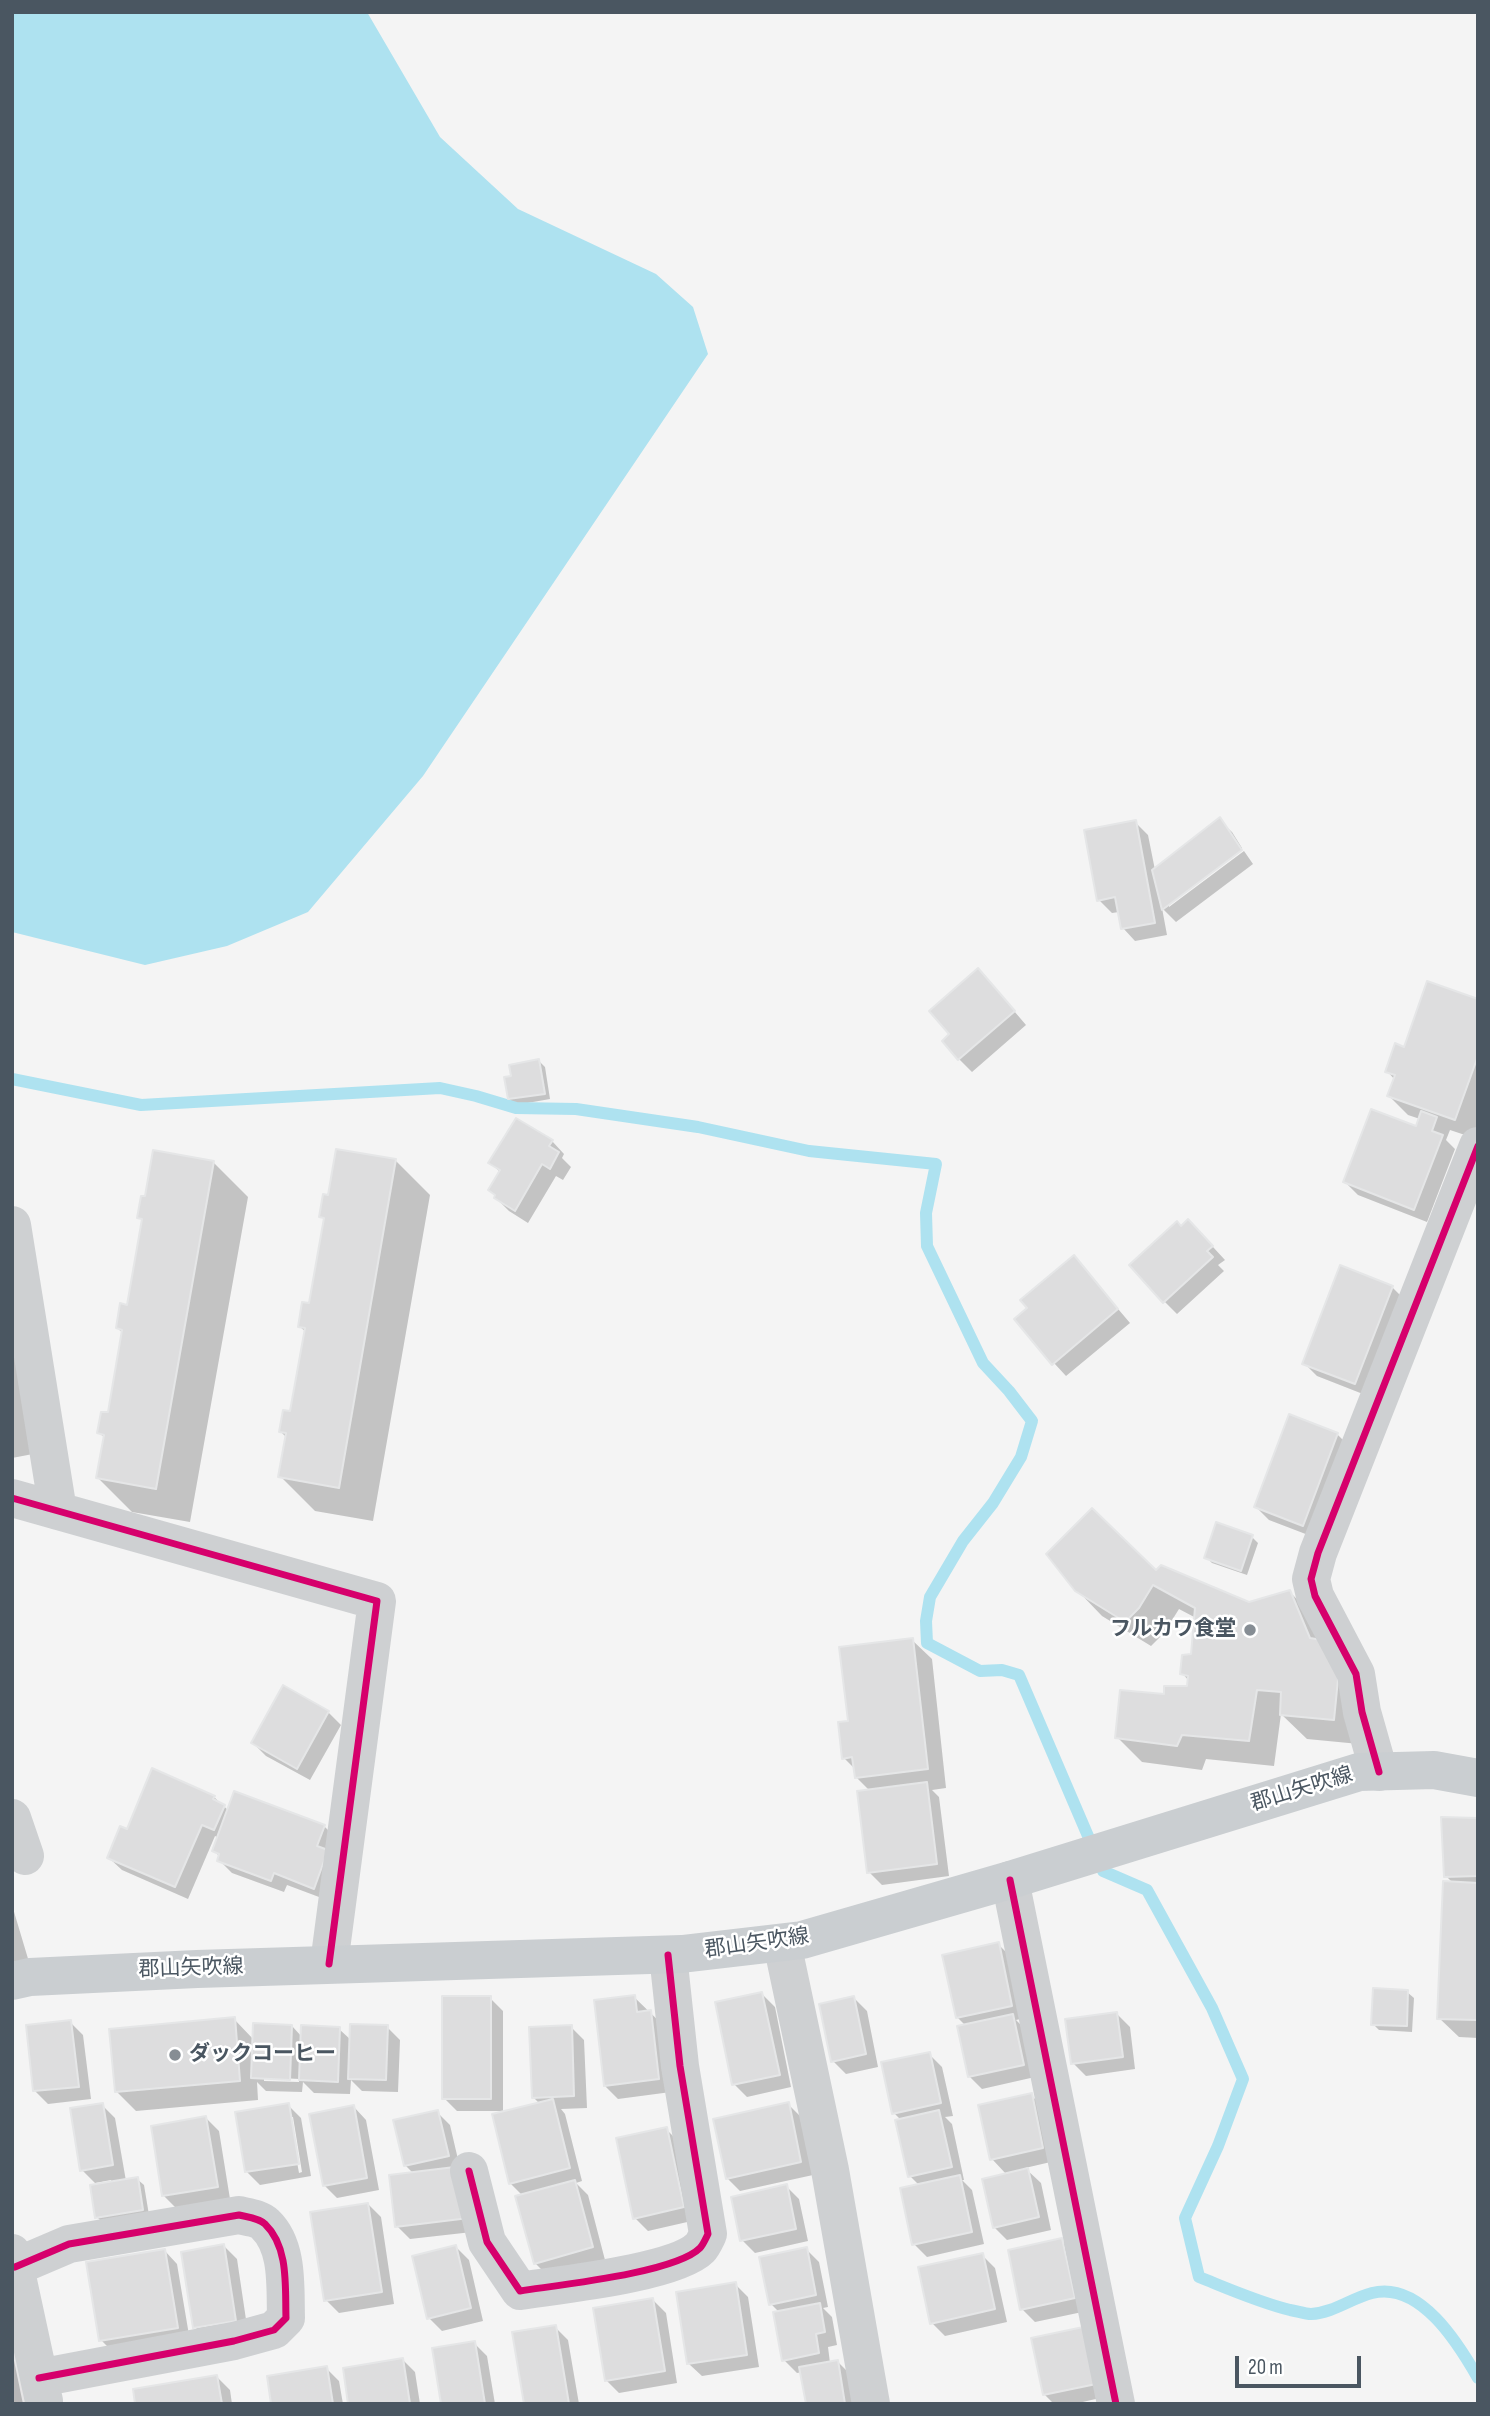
<!DOCTYPE html>
<meta charset="utf-8">
<style>
body{margin:0}
#map{position:relative;width:1490px;height:2416px;overflow:hidden;background:#f4f4f4;font-family:"Sofia Sans Condensed",sans-serif}
canvas{display:block}
.frame{position:absolute;inset:0;border:14px solid #4a5661;pointer-events:none}
.scale{position:absolute;left:1235px;top:2356px;width:126px;height:32px;box-sizing:border-box;border:4px solid #4a5661;border-top:0;padding-left:9px;font-size:21px;line-height:24px;white-space:nowrap;color:#4a5661;-webkit-text-stroke:5px #fff;paint-order:stroke}
</style>
<div id="map">
<canvas width="1490" height="2416"></canvas>
<div class="frame"></div>
<div class="scale">20 m</div>
</div>
<script>
const c = document.querySelector('canvas').getContext('2d');
c.lineJoin = 'round';
function paint(path, color) { c.fillStyle = color; c.fill(path, 'evenodd'); }
function stroke(path, color, width, dash) { c.strokeStyle = color; c.lineWidth = width; c.lineCap = dash ? 'butt' : 'round'; c.setLineDash(dash || []); c.stroke(path); }
function drawText(font, color, halo, rows, align = 'center') {
  c.font = font + ' "Sofia Sans Condensed","Noto Sans JP",sans-serif'; c.lineWidth = 5; c.setLineDash([]); c.textBaseline = 'middle'; c.strokeStyle = halo; c.fillStyle = color; for (const [text, x, y, turn = 0] of rows) {
    c.save(); c.translate(x, y); c.rotate((+turn || 0) * Math.PI / 180); c.textAlign = isNaN(turn) ? turn : align; if (halo) c.strokeText(text, 0, 0); c.fillText(text, 0, 0); c.restore();
  }
}
paint(new Path2D(`
 M12,2322L28,2404H12Z`), '#e6e5e6');
paint(new Path2D(`
 M12,12H367L440,137L518,209L656,274L693,307L708,354L423,776L308,912L227,946L145,965L12,932Z`), '#aee2f0');
paint(new Path2D(`
 M1219,820L1232,832L1242,848L1169,903V907L1244,851L1253,864L1176,922L1162,908L1167,935L1135,941L1123,928L1119,912L1112,913L1099,900L1135,822L1148,835L1155,870Z
 M991,984L1026,1025L972,1072L959,1059Z
 M1478,1001V1129L1474,1138L1450,1130L1446,1140L1455,1149L1427,1222L1358,1195L1345,1182L1417,1129L1420,1119L1408,1115L1389,1096L1395,1080L1387,1071L1405,1049Z
 M539,1061L545,1067L550,1099L516,1105L509,1099L513,1077Z
 M552,1141L564,1154L562,1158L571,1167L563,1180L556,1176L528,1223L509,1211L496,1198L501,1173L491,1163Z
 M337,1151L396,1161L430,1195L373,1521L315,1511L280,1476L287,1438L281,1432L292,1414L306,1332L300,1327L311,1305L326,1221L321,1216L329,1197Z
 M214,1163L248,1197L190,1522L132,1512L98,1478L105,1438L99,1433L109,1414L124,1334L117,1328L129,1307L144,1222L139,1217Z
 M1181,1228L1201,1234L1225,1260L1218,1265L1224,1271L1177,1314L1164,1301Z
 M1074,1257L1130,1323L1066,1376L1054,1363Z
 M1341,1267L1392,1287L1405,1300L1368,1396L1317,1376L1304,1363Z
 M12,1323L33,1454L12,1458Z
 M1337,1434L1350,1447L1316,1538L1269,1520L1256,1507Z
 M1252,1537L1258,1543L1247,1575L1212,1563L1206,1557Z
 M1156,1572L1249,1604L1290,1592L1315,1618L1328,1649L1359,1744L1307,1739L1281,1714L1274,1766L1206,1759L1202,1770L1142,1762L1117,1737L1188,1688L1189,1681L1182,1673L1192,1656L1196,1618L1179,1609L1164,1633L1151,1646L1102,1616L1077,1590Z
 M912,1640L932,1659L946,1788L932,1790L939,1797L949,1876L882,1885L869,1872L870,1791L856,1777L855,1769L844,1758L850,1722Z
 M328,1712L341,1725L310,1780L266,1756L253,1743Z
 M214,1797L229,1811L324,1826L337,1839L327,1900L287,1885L284,1892L232,1873L219,1860L220,1857L214,1851L219,1838L215,1836L188,1899L122,1870L109,1858L128,1831Z
 M1478,1820V2038L1459,2037L1439,2018L1453,1883L1446,1876Z
 M12,1905L29,1962L12,1967Z
 M998,1944L1011,1957L1024,2018L1016,2020L1025,2029L1035,2077L982,2089L969,2076L966,2026L957,2017Z
 M1407,1992L1414,1998L1412,2032L1379,2030L1373,2024Z
 M762,1994L775,2007L791,2087L747,2097L734,2084Z
 M634,1997L663,2025L671,2092L618,2099L605,2086Z
 M490,1998L503,2011V2111H457L444,2098Z
 M854,1998L867,2011L878,2067L846,2074L833,2061Z
 M1117,2014L1130,2027L1135,2069L1086,2076L1073,2063Z
 M234,2019L254,2040L292,2026L302,2037L339,2029L351,2040L387,2027L400,2040L398,2092L362,2091L351,2080L350,2094L314,2093L303,2082L302,2092L266,2091L257,2082L258,2100L136,2111L117,2092ZM264,2077L299,2079V2082L264,2081Z
 M70,2022L83,2035L91,2099L48,2104L35,2091Z
 M571,2027L584,2040L587,2108L561,2109L565,2114L582,2181L576,2183L588,2195L605,2260L548,2276L535,2263L523,2196L510,2183L540,2104L533,2097Z
 M929,2054L942,2067L953,2116L945,2117L952,2124L964,2180H962L972,2190L984,2244L927,2257L914,2244L920,2186L910,2176L901,2120L894,2113Z
 M1031,2095L1044,2108L1055,2161L1025,2168L1041,2183L1051,2230L1007,2240L994,2227L1007,2175L992,2159Z
 M788,2104L801,2117L813,2175L740,2191L727,2178Z
 M102,2105L115,2118L126,2181L137,2179L144,2185L149,2215L103,2223L97,2217L112,2183L111,2180L95,2183L82,2170Z
 M288,2105L301,2118L311,2176L260,2185L247,2172ZM289,2117H293L302,2172L299,2173Z
 M354,2107L366,2120L379,2190L337,2198L324,2185Z
 M437,2112L450,2125L460,2168L481,2231L410,2239L397,2226L414,2174L405,2165Z
 M206,2118L219,2131L230,2199L176,2208L163,2195Z
 M666,2129L679,2142L696,2220L648,2231L635,2218Z
 M786,2186L799,2199L808,2241L755,2253L742,2240Z
 M368,2204L381,2217L394,2304L339,2313L326,2300Z
 M1061,2240L1074,2253L1087,2311L1035,2322L1022,2309Z
 M224,2246L237,2259L248,2333L208,2340L195,2327Z
 M456,2247L469,2260L483,2321L442,2331L429,2318Z
 M806,2249L819,2262L828,2307L823,2308L832,2317L837,2345L828,2347L830,2363L838,2362L850,2374L855,2404H807L802,2372L797,2373L784,2360L779,2312L771,2304Z
 M165,2251L177,2264L190,2341L114,2353L101,2340Z
 M982,2255L995,2268L1007,2322L945,2336L932,2323Z
 M735,2284L748,2297L759,2367L702,2376L689,2364Z
 M653,2300L666,2313L677,2383L619,2393L606,2380Z
 M555,2327L568,2340L579,2404H525Z
 M1033,2340L1113,2395L1074,2404H1054L1044,2394Z
 M474,2343L487,2356L495,2404H443Z
 M12,2351L23,2404H12Z
 M402,2359L415,2372L420,2404H350Z
 M326,2368L339,2381L343,2404H273Z
 M217,2377L230,2390L232,2404H137Z`), '#0003');
stroke(new Path2D(`
 M12,1079L141,1105L440,1088L476,1096L516,1108L576,1109L698,1127L809,1151L936,1164L926,1213L927,1246L983,1363L1009,1391L1032,1421L1021,1457L993,1503L963,1541L930,1597L926,1621L927,1643L980,1671L1002,1670L1019,1675L1103,1871L1147,1890L1212,2008L1243,2079L1218,2146L1185,2218L1199,2277C1229,2289 1258,2302 1290,2310C1297,2311 1305,2314 1311,2314C1333,2313 1352,2298 1372,2293C1420,2281 1458,2343 1478,2378`), '#aee2f0', 12);
const building = new Path2D(`
 M1220,817L1242,850L1162,910L1152,870Z
 M1136,820L1155,923L1121,929L1115,897L1097,901L1084,830Z
 M978,968L1015,1011L958,1060L942,1041L949,1034L929,1011Z
 M1427,981L1478,999V1056L1455,1120L1387,1096L1395,1075L1385,1072L1395,1043L1404,1047Z
 M539,1059L545,1094L508,1099L504,1077L511,1076L509,1065Z
 M1371,1109L1416,1126L1421,1111L1437,1117L1432,1131L1443,1135L1414,1210L1343,1182Z
 M516,1118L553,1140L549,1146L559,1152L550,1169L542,1164L515,1211L494,1198L495,1195L488,1190L500,1170L488,1163Z
 M336,1149L396,1159L339,1488L278,1477L286,1433L279,1432L283,1410L290,1411L305,1328L298,1327L302,1302L309,1303L324,1218L319,1217L323,1194L328,1195Z
 M153,1150L214,1161L156,1489L96,1478L104,1435L97,1433L101,1412H108L122,1330L116,1328L120,1303L127,1305L142,1219L137,1218L141,1196H145Z
 M1188,1219L1213,1246L1207,1251L1213,1257L1163,1303L1129,1265L1177,1221L1181,1226Z
 M1074,1255L1118,1309L1052,1365L1014,1319L1027,1308L1020,1300Z
 M1340,1265L1393,1286L1355,1384L1302,1364Z
 M1289,1414L1338,1433L1303,1526L1254,1507Z
 M1092,1508L1156,1570L1161,1565L1249,1602L1290,1590L1310,1638L1322,1640L1339,1669L1334,1720L1280,1715L1281,1692L1257,1690L1249,1741L1182,1735L1177,1746L1115,1738L1120,1690L1164,1694V1686H1187L1188,1676L1180,1674L1182,1655L1191,1654L1195,1608L1153,1585L1139,1608L1125,1622L1075,1591L1046,1554Z
 M1216,1522L1253,1535L1241,1571L1204,1558Z
 M913,1638L928,1769L855,1778L852,1757L842,1759L838,1722L848,1721L839,1647Z
 M283,1685L329,1711L297,1769L251,1743Z
 M152,1768L215,1796L213,1799L225,1805L214,1830L202,1825L175,1887L107,1858L120,1826L127,1829Z
 M927,1782L937,1864L867,1873L857,1791Z
 M234,1791L325,1825L317,1846L328,1850L314,1889L274,1873L271,1881L217,1861L219,1854L212,1851Z
 M1441,1817L1478,1818V1876L1444,1877Z
 M1443,1881L1478,1883V2020L1437,2019Z
 M999,1942L1012,2006L956,2018L942,1955Z
 M1373,1988L1408,1990L1407,2026L1371,2025Z
 M762,1992L780,2075L732,2085L715,2002Z
 M635,1995L637,2012L651,2010L659,2079L604,2086L594,2000Z
 M442,1996H491V2099H442Z
 M854,1996L866,2054L831,2062L819,2004Z
 M1117,2012L1123,2057L1071,2064L1065,2019Z
 M1013,2014L1024,2065L968,2077L957,2026Z
 M235,2017L240,2081L115,2092L109,2029Z
 M71,2020L79,2087L33,2091L26,2025Z
 M253,2023L292,2025L290,2080L251,2078Z
 M350,2024L388,2025L386,2080L348,2079Z
 M301,2025L340,2027L338,2082L299,2080Z
 M572,2025L574,2096L532,2098L529,2027Z
 M930,2052L941,2103L892,2114L881,2062Z
 M1032,2093L1043,2148L990,2160L978,2105Z
 M553,2099L570,2168L509,2184L492,2114Z
 M789,2102L801,2162L726,2179L713,2119Z
 M103,2103L113,2165L80,2171L70,2108Z
 M289,2103L299,2164L245,2172L235,2112Z
 M354,2105L367,2178L323,2186L309,2114Z
 M438,2110L449,2156L404,2166L393,2120Z
 M939,2110L952,2167L908,2177L895,2120Z
 M206,2116L218,2187L162,2196L151,2126Z
 M667,2127L684,2207L633,2219L616,2138Z
 M463,2166L469,2218L395,2227L389,2175Z
 M1028,2168L1039,2217L993,2228L982,2179Z
 M960,2175L972,2232L912,2245L900,2188Z
 M138,2177L143,2210L95,2218L90,2185Z
 M575,2180L593,2247L534,2264L515,2196Z
 M787,2184L796,2229L740,2241L731,2197Z
 M368,2203L382,2292L324,2301L310,2212Z
 M1062,2238L1075,2298L1020,2310L1008,2250Z
 M224,2244L236,2321L193,2328L181,2252Z
 M456,2245L471,2308L427,2319L412,2256Z
 M807,2247L816,2295L769,2305L759,2257Z
 M165,2249L178,2328L99,2341L86,2262Z
 M983,2253L995,2309L930,2324L918,2267Z
 M736,2282L747,2355L687,2364L676,2292Z
 M653,2298L665,2371L605,2381L593,2308Z
 M820,2303L825,2332L816,2334L819,2353L782,2361L773,2312Z
 M556,2325L569,2404H524L512,2332Z
 M1088,2326L1101,2383L1043,2395L1031,2338Z
 M475,2341L485,2404H441L432,2348Z
 M403,2358L410,2404H348L343,2368Z
 M838,2360L845,2404H806L799,2367Z
 M327,2366L333,2404H271L267,2376Z
 M217,2375L222,2404H135L133,2389Z`);
paint(building, '#ddddde');
stroke(building, '#e5e6e7', 2);
stroke(new Path2D(`
 M12,1225L58,1511
 M12,1498L377,1601L329,1964
 M1379,1772L1362,1712L1356,1674L1315,1596L1311,1579L1318,1553L1478,1146
 M12,1818L25,1856
 M1010,1880L1116,2404
 M782,1943L830,2170L871,2404
 M469,2171L487,2242L520,2291C558,2285 675,2273 700,2248C703,2245 706,2238 708,2234L680,2066L668,1955
 M12,2253L44,2401
 M15,2267L69,2244L239,2215C247,2217 259,2218 265,2224C289,2247 285,2287 286,2318L274,2330L234,2341L39,2378`), '#ced0d2', 38);
stroke(new Path2D(`
 M12,1981L30,1977L197,1969L682,1954L802,1940L1010,1880L1359,1772L1434,1770L1478,1778`), '#caced1', 38);
stroke(new Path2D(`
 M12,1498L377,1601L329,1964
 M1379,1772L1362,1712L1356,1674L1315,1596L1311,1579L1318,1553L1478,1146
 M1010,1880L1116,2404
 M469,2171L487,2242L520,2291C558,2285 675,2273 700,2248C703,2245 706,2238 708,2234L680,2066L668,1955
 M15,2267L69,2244L239,2215C247,2217 259,2218 265,2224C289,2247 285,2287 286,2318L274,2330L234,2341L39,2378`), '#d6006c', 7);
for (const [x, y, r, color] of [
 [1250,1630,7,"#868d94"],
 [175,2055,7,"#868d94"]
]) { const dot = new Path2D(); dot.arc(x, y, r, 0, 2 * Math.PI); c.fillStyle = color; c.fill(dot); stroke(dot, '#fff', 2.5); }
drawText('bold 21px', '#4a5661', '#fff', [
 ["フルカワ食堂",1236,1630],
 ["ダックコーヒー",189,2055,"left"]
], 'right');
drawText('21px', '#4a5661', '#fff', [
 ["郡山矢吹線",1302,1790,-17],
 ["郡山矢吹線",757,1944,-8],
 ["郡山矢吹線",191,1969,-2]
]);
</script>
